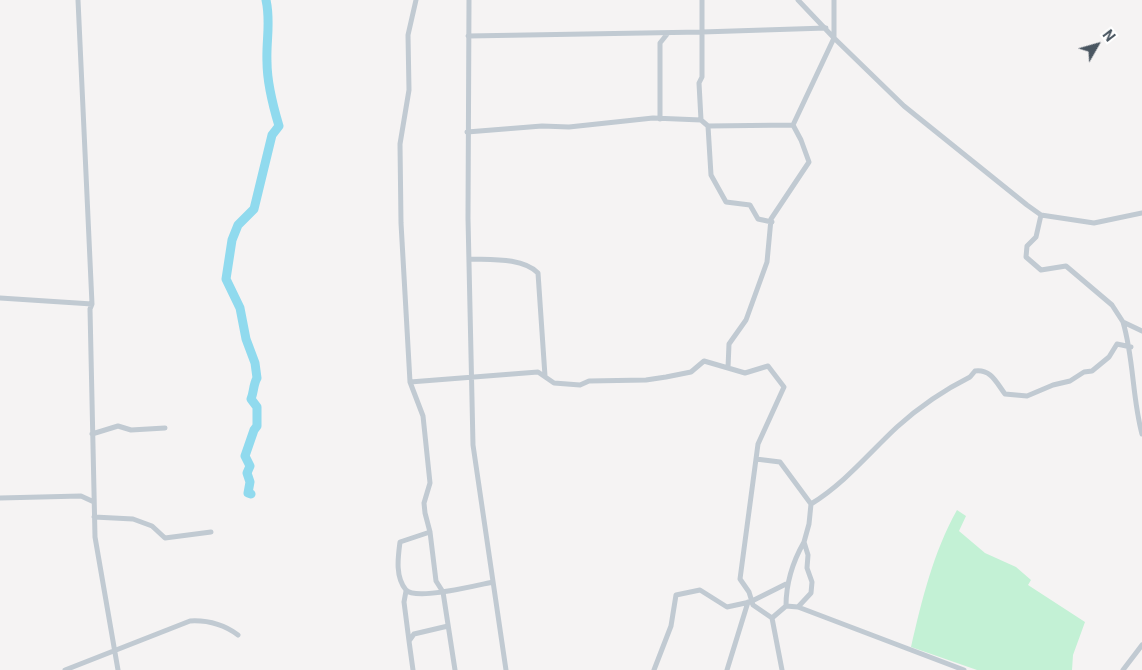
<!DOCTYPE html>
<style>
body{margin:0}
#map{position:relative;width:1142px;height:670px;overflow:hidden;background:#f5f3f3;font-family:Roboto,sans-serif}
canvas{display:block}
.north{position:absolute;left:1072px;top:20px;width:50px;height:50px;-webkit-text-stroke:4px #fff;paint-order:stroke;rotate:52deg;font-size:14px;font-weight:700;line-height:20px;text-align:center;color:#4a5661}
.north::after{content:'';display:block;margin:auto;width:18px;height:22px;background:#4a5661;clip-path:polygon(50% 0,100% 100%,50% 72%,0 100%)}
</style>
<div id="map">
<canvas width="1142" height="670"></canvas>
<div class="north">N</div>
</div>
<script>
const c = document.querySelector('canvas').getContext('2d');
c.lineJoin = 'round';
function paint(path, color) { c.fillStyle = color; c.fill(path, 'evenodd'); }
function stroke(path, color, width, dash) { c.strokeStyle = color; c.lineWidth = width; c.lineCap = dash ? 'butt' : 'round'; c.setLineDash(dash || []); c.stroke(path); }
paint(new Path2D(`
 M957,510L966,516L959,531L985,553L1016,567L1031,580L1028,585L1085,622L1073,655L1072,670H977L911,647C922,600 933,553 957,510Z`), '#c3f1d5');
stroke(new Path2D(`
 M251,494L248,493L250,482L247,473L250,466L245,456L254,430L257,426V407L251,399C254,392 253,385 257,378L255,363L246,339L240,308L226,279L232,240L238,225L254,209L272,135L279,126C273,106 267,84 267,62C266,40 271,22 266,0`), '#90daee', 9);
stroke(new Path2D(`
 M78,0L92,304L90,309L95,537L118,670
 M416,0L408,35L409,90L400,144L401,223L410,382L423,416L430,483L424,503L425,513L430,532L436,581L443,592L455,670
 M469,0L468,218L473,445L506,670
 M798,0L834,38L793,125L801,140L809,162L771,219L767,262L746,320L729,344L728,368L745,373L768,366L784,387L758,444L740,579L749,592L753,605L772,618L786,606L798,607L964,670
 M834,0V38L904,106L1027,205L1041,215L1094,223L1142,213
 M468,36L702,32V0
 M660,119V43L668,33
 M793,125L708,126L701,120L699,83L702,77V32L826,28
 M708,126L711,175L726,202L750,205L758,219L772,222
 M467,132L542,126L569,127L653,118L701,120
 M1041,215L1036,237L1027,246L1026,257L1041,270L1066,266L1112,305L1123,322L1142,331
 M469,259C489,260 522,257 538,273L545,376
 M0,298L92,304
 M1123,322C1134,359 1132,397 1142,434
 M410,382L538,372L554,383L580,385L589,381L646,380L666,377L691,372L704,361L728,368
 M92,434L118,426L131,430L165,428
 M756,459L780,462L811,504C845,483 868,454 897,427C918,408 944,390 970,377L975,371C991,369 996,382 1005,394L1027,396L1053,385L1070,381L1084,372L1092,371L1109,357L1117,344L1131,347
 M0,498L81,496L94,502
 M94,517L133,519L152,526L165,538L211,532
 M430,532L400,542C398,557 395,577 406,590C416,601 478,585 493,582
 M406,591L404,602L409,641
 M786,606C786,582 792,563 804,542
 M798,607L811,593L812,582L807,568L808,555L804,542L809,524L811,504
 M772,618L782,670
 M65,670L190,621C208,620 223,624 238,635
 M413,670L409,641L414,634L448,626
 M654,670L671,626L676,595L700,590L727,607L750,602L786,584
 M727,670L748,602
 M1123,670L1142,645`), '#c1cad2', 5);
</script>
